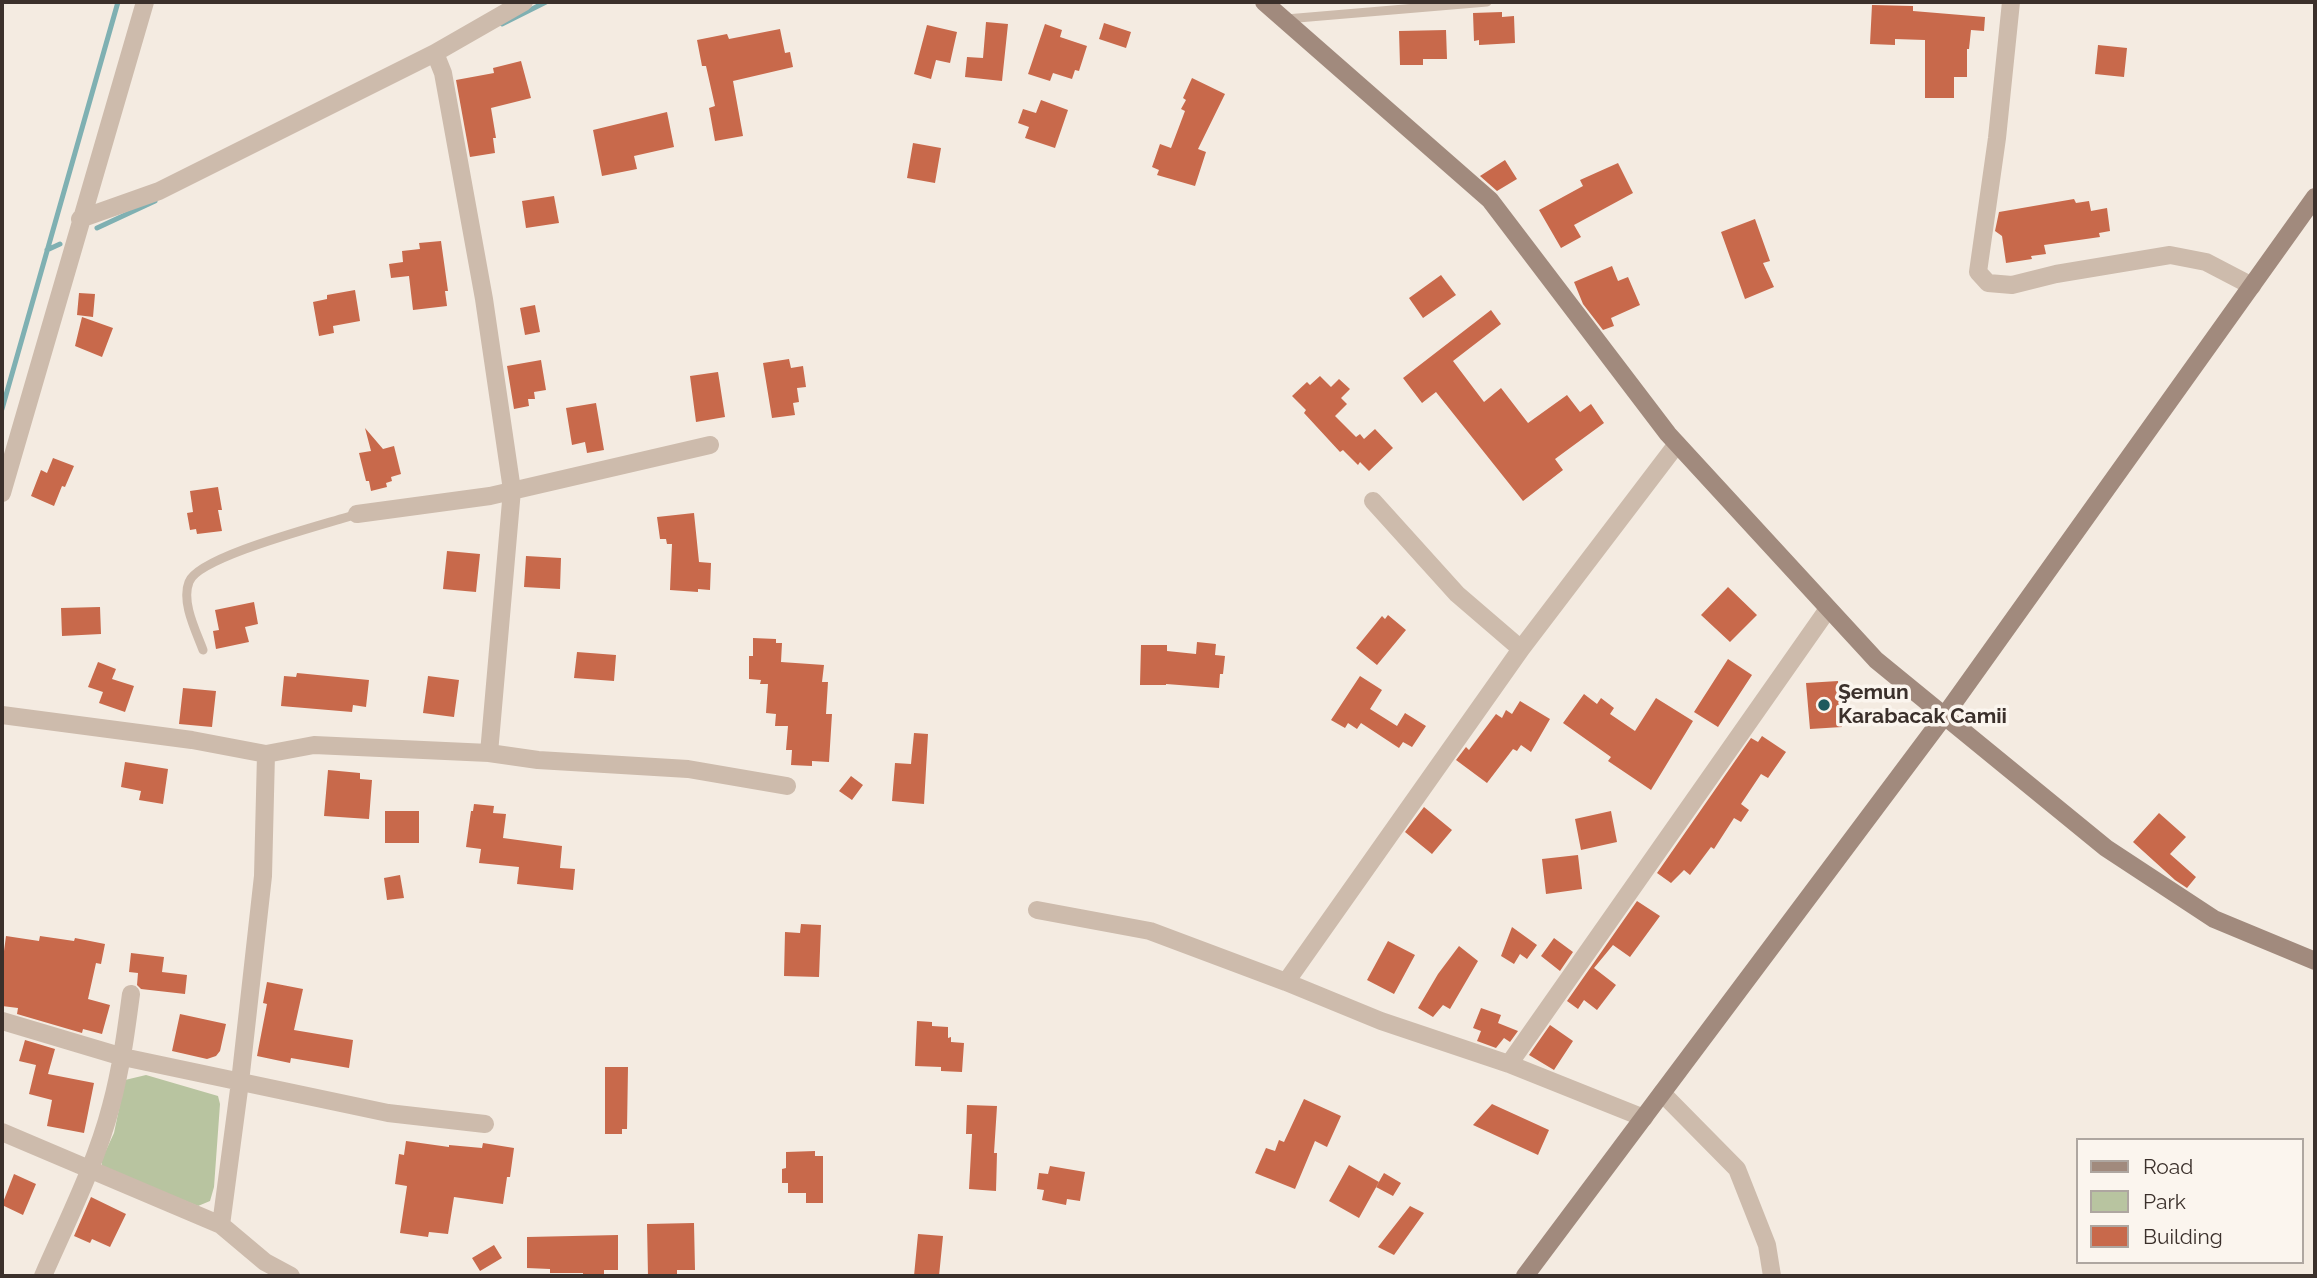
<!DOCTYPE html>
<meta charset="utf-8">
<style>
body{margin:0}
#map{position:relative;width:2317px;height:1278px;overflow:hidden;background:#f4ebe1;font-family:Raleway,sans-serif}
canvas{display:block}
.frame{position:absolute;inset:0;border:4px solid #3b302b;pointer-events:none}
.legend{position:absolute;left:2076px;top:1138px;width:228px;height:126px;box-sizing:border-box;background:#fbf5ee;border:2px solid #aea6a0;margin:0;padding:9px 12px;list-style:none;font-size:21px;color:#3b302b}
.legend li{display:flex;align-items:center;gap:14px;height:35px}
.legend b{width:35px;border:2px solid #aea6a0}
</style>
<div id="map">
<canvas width="2317" height="1278"></canvas>
<div class="frame"></div>
<ul class="legend">
<li><b style="height:9px;background:#a18a7d"></b>Road</li>
<li><b style="height:19px;background:#b8c4a0"></b>Park</li>
<li><b style="height:19px;background:#c8694b"></b>Building</li>
</ul>
</div>
<script>
const c = document.querySelector('canvas').getContext('2d');
c.lineJoin = 'round';
function paint(path, color) { c.fillStyle = color; c.fill(path, 'evenodd'); }
function stroke(path, color, width, dash) { c.strokeStyle = color; c.lineWidth = width; c.lineCap = dash ? 'butt' : 'round'; c.setLineDash(dash || []); c.stroke(path); }
function drawText(font, color, halo, rows, align = 'center') {
  c.font = font + ' Raleway,sans-serif'; c.lineWidth = 7; c.setLineDash([]); c.textBaseline = 'middle'; c.strokeStyle = halo; c.fillStyle = color; for (const [text, x, y, turn = 0] of rows) {
    c.save(); c.translate(x, y); c.rotate((+turn || 0) * Math.PI / 180); c.textAlign = isNaN(turn) ? turn : align; if (halo) c.strokeText(text, 0, 0); c.fillText(text, 0, 0); c.restore();
  }
}
paint(new Path2D(`
 M146,1075L218,1096L220,1104L214,1187L210,1201L198,1206L102,1167V1159L114,1133L125,1080Z`), '#b8c4a0');
stroke(new Path2D(`
 M502,24L546,2
 M97,228L155,201
 M47,250L60,244
 M2,409L118,2`), '#7fb0b2', 5);
paint(new Path2D(`
 M1872,5L1913,6V11L1985,17L1984,31L1971,30L1969,49H1967V77H1954V98H1925V40L1895,39V45L1870,44Z
 M1502,12V17L1514,16L1515,43L1479,45V40L1474,41L1473,13Z
 M986,22L1008,24L1002,81L965,77L967,57L983,58Z
 M1104,23L1131,32L1126,48L1099,39Z
 M1045,24L1062,30L1060,37L1087,46L1079,71L1075,70L1072,79L1053,73L1050,81L1028,74Z
 M927,25L957,32L950,63L936,60L931,79L914,74Z
 M780,29L785,53L790,52L793,67L733,81L743,136L715,141L709,108L715,106L706,66H702L697,40L727,34L729,39Z
 M1446,30L1447,59H1423V65H1400L1399,31Z
 M2098,45L2127,48L2124,77L2095,74Z
 M521,61L531,98L491,108L496,138H493L495,153L470,157L456,80L494,73L493,68Z
 M1192,78L1225,94L1198,149L1206,152L1195,186L1157,175L1159,170L1152,167L1160,144L1171,148L1185,111L1181,109L1186,100L1183,98Z
 M1041,100L1068,110L1055,148L1025,138L1029,127L1018,123L1023,109L1036,113Z
 M667,112L674,147L634,156L637,169L602,176L593,130Z
 M913,143L941,148L935,183L907,178Z
 M1505,160L1517,179L1497,191L1480,176Z
 M1618,163L1633,193L1574,225L1581,237L1561,248L1539,210L1583,186L1580,180Z
 M554,196L559,223L526,228L522,201Z
 M2074,199L2076,203L2089,201L2091,211L2107,208L2110,231L2099,233L2100,237L2044,245L2046,254L2031,256L2032,259L2006,263L2002,236L1995,231L1999,212Z
 M1755,219L1770,261L1763,263L1774,287L1745,299L1721,232Z
 M441,241L448,291H445L447,306L413,310L409,276L391,278L389,264L403,262L402,251L420,249L419,243Z
 M1612,266L1618,281L1628,277L1640,305L1611,318L1614,326L1603,330L1583,304L1574,282Z
 M1441,275L1456,295L1423,318L1409,298Z
 M355,290L360,321L333,326L334,333L319,336L313,302L327,299V295Z
 M79,293L95,294L93,317L77,315Z
 M535,305L540,332L525,335L520,308Z
 M1491,310L1501,324L1453,361L1484,402L1501,388L1528,423L1567,395L1580,412L1591,404L1604,423L1555,459L1563,470L1523,501L1436,392L1422,403L1403,378Z
 M82,317L113,328L102,357L75,346Z
 M789,359L791,368L803,366L806,387L797,388L799,402L793,403L795,415L772,418L763,363Z
 M541,360L546,390L534,392L535,399H528L529,406L514,409L507,366Z
 M718,372L725,417L696,422L690,376Z
 M1320,376L1331,387L1339,379L1350,389L1341,398L1347,404L1335,416L1356,437L1360,434L1364,439L1375,429L1393,448L1369,471L1360,462L1358,465L1343,450L1340,452L1304,413L1306,410L1292,396L1307,382L1310,385Z
 M596,403L604,450L587,453L585,442L572,445L566,408Z
 M365,428L383,449L394,446L401,474L391,477L392,481L386,483L387,487L371,491L369,481H366L359,453L371,451Z
 M53,458L74,466L65,487L62,486L54,506L31,496L41,470L47,473Z
 M218,487L222,510H218L222,531L197,534L196,529L190,530L187,513L193,512L190,491Z
 M694,513L699,562L711,563L710,590L698,589V592L670,590L672,544H667L666,539H660L657,517Z
 M447,551L480,554L476,592L443,589Z
 M526,556L561,558L560,589L524,587Z
 M1728,587L1757,615L1730,642L1701,615Z
 M254,602L258,624L245,627L249,642L216,649L213,631L219,630L215,610Z
 M100,607L101,634L62,636L61,608Z
 M1388,615L1406,630L1377,665L1356,648L1382,616L1385,619Z
 M753,638L776,639V643H782L781,662L824,665L822,682H828L826,714H832L829,762L812,761V766L791,765L792,750H786L788,726H775L776,714L766,713L768,684H760L761,680L749,679V656H753Z
 M1197,642L1216,644L1215,655L1225,656L1223,674H1220L1219,688L1166,684V685H1140L1141,645H1167V651L1196,654Z
 M577,652L616,655L614,681L574,678Z
 M1728,659L1752,675L1718,727L1694,712Z
 M98,662L116,669L112,679L134,686L125,712L99,703L103,692L88,687Z
 M297,673L369,680L366,707L353,705L352,712L281,706L284,676L296,677Z
 M428,676L459,680L454,717L423,713Z
 M1360,676L1382,690L1370,709L1397,726L1405,713L1426,726L1412,747L1403,742L1399,748L1361,723L1357,729L1348,723L1345,728L1331,720Z
 M1838,681L1842,727L1810,729L1806,683Z
 M183,688L216,691L212,727L179,724Z
 M1584,694L1597,704L1601,698L1614,708L1610,714L1635,731L1656,698L1693,721L1651,790L1608,761L1611,757L1563,723Z
 M1520,701L1550,719L1531,752L1521,745L1517,751L1513,749L1487,783L1456,760L1466,747L1469,750L1496,714L1502,718L1506,710L1512,714Z
 M914,733L928,734L924,804L892,801L895,763L911,764Z
 M1762,736L1786,752L1768,778L1761,774L1741,804L1749,810L1741,822L1734,818L1714,849L1711,847L1690,875L1684,870L1671,883L1657,873L1751,738L1758,742Z
 M125,762L168,769L163,804L139,800L141,791L121,787Z
 M328,770L360,773V779L372,780L369,819L324,816Z
 M851,776L863,785L852,800L839,791Z
 M474,804L494,806L493,813L506,814L503,838L562,846L560,868L575,869L573,890L517,884L519,867L479,863L481,849L466,847L471,811H473Z
 M1424,807L1452,830L1432,854L1405,832Z
 M385,811H419V843H385Z
 M1611,811L1617,842L1581,850L1575,819Z
 M2159,813L2186,837L2170,854L2196,877L2187,888L2175,880L2133,842Z
 M1578,855L1582,889L1546,894L1542,859Z
 M400,875L404,898L387,900L384,878Z
 M1637,901L1660,916L1630,957L1613,945L1594,968L1616,985L1597,1010L1584,1000L1578,1009L1567,1001Z
 M801,924L821,925L819,977L784,976L785,932L800,933Z
 M1512,927L1537,945L1527,959L1520,954L1514,964L1501,956Z
 M6,936L39,941L40,936L74,941L75,938L105,944L101,964L96,963L88,999L110,1005L102,1034L83,1029L82,1033L17,1014L18,1008L2,1006V966Z
 M1554,938L1573,952L1560,971L1541,956Z
 M1388,941L1415,955L1394,994L1367,980Z
 M1459,946L1478,961L1450,1009L1443,1005L1433,1017L1418,1008L1438,974Z
 M131,953L164,957L162,972L187,975L185,994L141,989L137,985L138,973L129,972Z
 M267,982L303,989L294,1030L353,1040L349,1068L291,1058L290,1063L257,1056L267,1004L263,1003Z
 M1481,1008L1501,1015L1498,1023L1518,1031L1510,1042L1504,1038L1496,1048L1477,1041L1481,1031L1473,1028Z
 M180,1014L226,1024L220,1051L216,1056L207,1059L172,1051Z
 M917,1021L932,1022V1026L948,1027V1038L951,1037V1042L964,1043L962,1072L941,1071V1067L915,1066Z
 M1550,1025L1573,1041L1554,1070L1529,1055Z
 M25,1040L55,1049L48,1074L94,1083L84,1133L47,1126L52,1100L29,1094L36,1065L19,1061Z
 M605,1067H628L627,1129H622V1134H605Z
 M1304,1099L1341,1116L1327,1147L1315,1141L1295,1189L1255,1173L1266,1148L1275,1151L1279,1140L1284,1142Z
 M1492,1104L1549,1130L1538,1155L1473,1125Z
 M967,1105L997,1106L994,1153H997L996,1191L969,1189L972,1134H966Z
 M406,1141L449,1147V1145L482,1148L483,1143L514,1148L510,1177H507L503,1204L454,1197L448,1234L429,1232L428,1237L400,1233L407,1186L395,1184L399,1154L404,1155Z
 M815,1151V1156H823V1203H806V1193H788V1183H782V1169L786,1168V1152Z
 M1349,1165L1379,1182L1359,1218L1329,1201Z
 M1050,1166L1085,1172L1080,1201L1067,1199L1066,1205L1042,1200L1044,1190L1037,1189L1039,1173L1048,1174Z
 M1384,1173L1401,1183L1393,1196L1376,1187Z
 M14,1174L36,1184L23,1215L2,1205Z
 M91,1197L126,1214L110,1247L92,1239L90,1243L74,1236Z
 M1410,1206L1424,1213L1394,1255L1378,1247Z
 M694,1223L695,1270H677V1276H648L647,1224Z
 M918,1234L943,1236L939,1276H914Z
 M618,1235V1270H604V1276H583V1273H550V1269L527,1268V1237Z
 M494,1245L502,1258L480,1271L472,1258Z`), '#c8694b');
stroke(new Path2D(`
 M1286,19L1487,2
 M203,650C196,631 181,602 189,582C198,556 327,524 357,514`), '#cdbbac', 9);
stroke(new Path2D(`
 M2011,2L1997,138L1978,272L1988,283L2012,285L2056,274L2170,255L2206,262L2252,286
 M435,53L443,73L484,299L512,490L489,753
 M80,219L159,191L435,53L524,2
 M2,493L145,2
 M1373,501L1457,594L1521,649
 M357,514L490,496L710,445
 M2,715L192,740L266,754L314,745L489,753L538,760L688,769L787,786
 M1037,910L1150,931L1286,982L1381,1021L1509,1064L1644,1118
 M1286,982L1521,649L1677,444
 M2,1021L123,1057L388,1113L485,1124
 M1509,1064L1828,609
 M1662,1093L1737,1169L1767,1245L1772,1276
 M2,1132L221,1225L265,1262L291,1276
 M221,1225L240,1082L263,876L266,754
 M43,1276C67,1221 96,1164 111,1106C121,1069 126,1032 131,994`), '#cdbbac', 18);
stroke(new Path2D(`
 M1264,2L1490,200L1668,434L1876,660L2106,848L2214,919L2315,961
 M1525,1276L1945,715L2315,197`), '#a18a7d', 18);
for (const [x, y, r, color] of [
 [1824,705,7,"#1f5a5e"]
]) { const dot = new Path2D(); dot.arc(x, y, r, 0, 2 * Math.PI); c.fillStyle = color; c.fill(dot); stroke(dot, '#fbf5ee', 2.5); }
drawText('bold 21px', '#3b302b', '#fbf5ee', [
 ["Şemun",1838,693],
 ["Karabacak Camii",1838,717]
], 'left');
</script>
